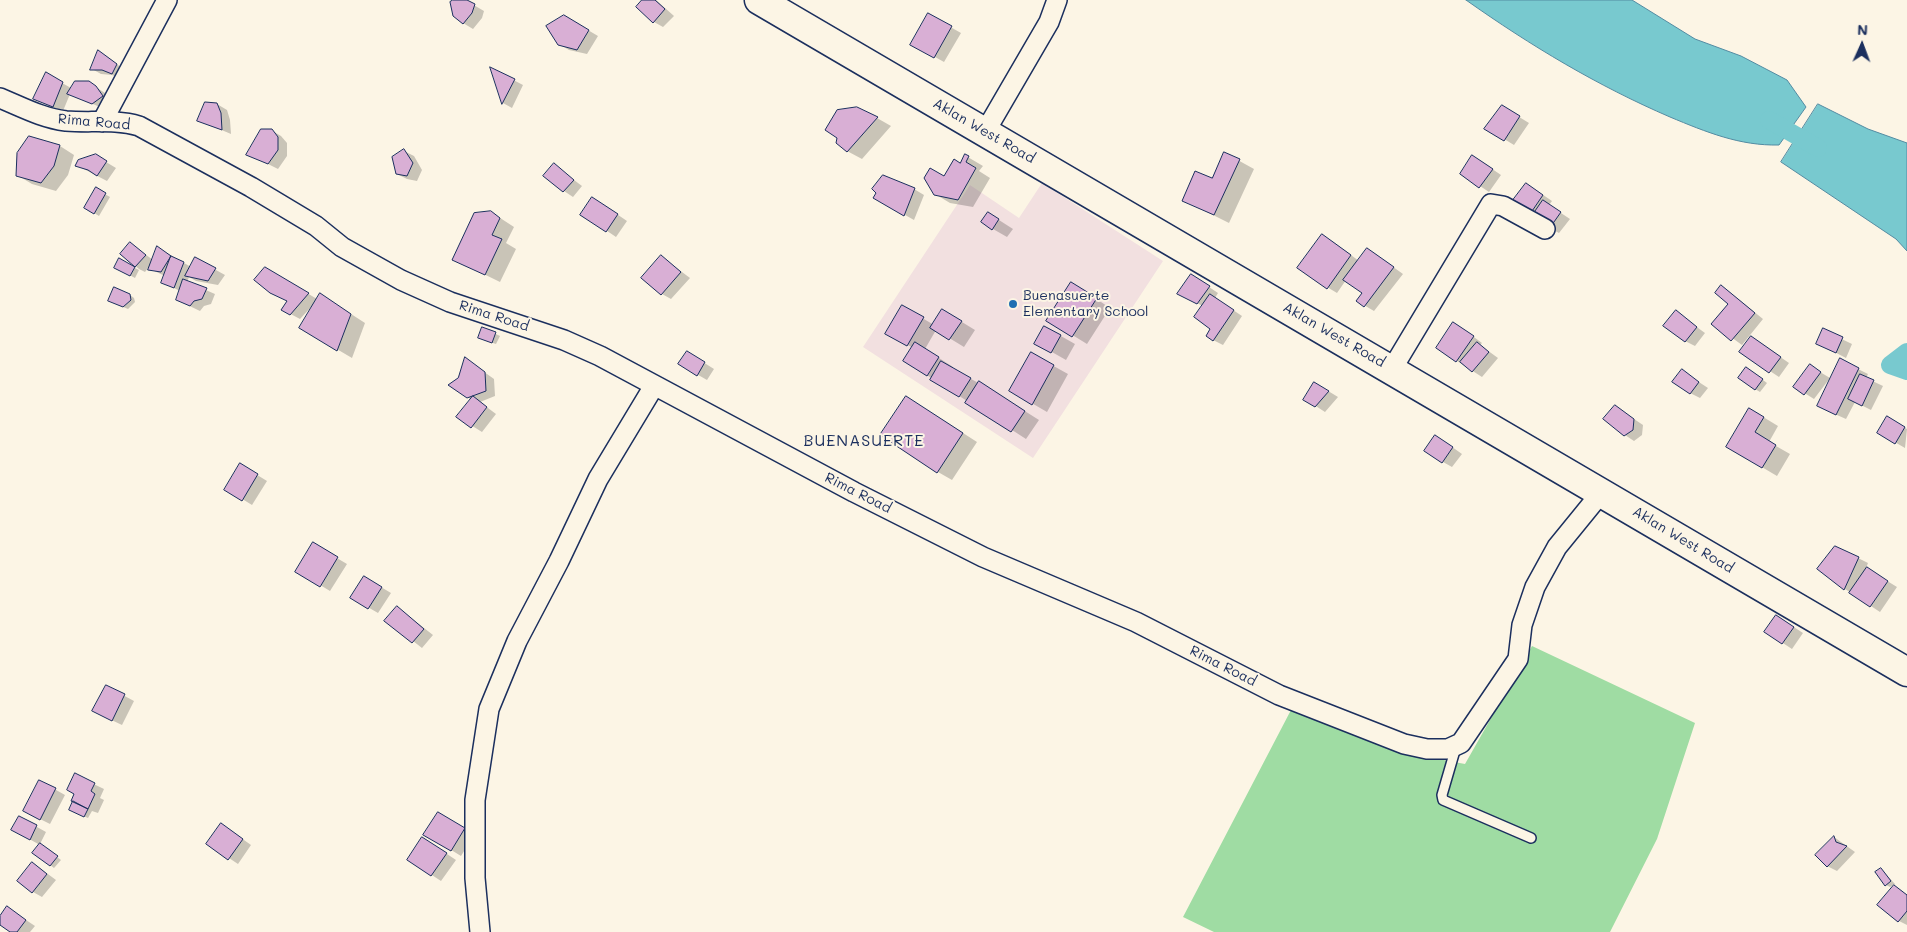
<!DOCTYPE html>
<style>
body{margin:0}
#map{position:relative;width:1907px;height:932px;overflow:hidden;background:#fcf5e5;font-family:Mali,sans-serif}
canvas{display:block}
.north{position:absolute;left:1837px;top:20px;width:50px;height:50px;-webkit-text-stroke:4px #fcf5e5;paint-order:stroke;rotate:2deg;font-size:14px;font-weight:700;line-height:20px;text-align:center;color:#1b2f5e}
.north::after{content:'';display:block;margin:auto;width:18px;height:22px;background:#1b2f5e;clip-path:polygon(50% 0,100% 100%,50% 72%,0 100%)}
</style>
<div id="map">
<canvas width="1907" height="932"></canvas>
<div class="north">N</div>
</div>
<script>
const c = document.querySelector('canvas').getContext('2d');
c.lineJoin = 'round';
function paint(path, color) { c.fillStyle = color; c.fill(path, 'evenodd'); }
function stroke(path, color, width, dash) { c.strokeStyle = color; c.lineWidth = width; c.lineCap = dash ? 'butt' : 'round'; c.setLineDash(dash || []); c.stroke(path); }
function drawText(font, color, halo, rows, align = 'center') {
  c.font = font + ' Mali,sans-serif'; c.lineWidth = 4; c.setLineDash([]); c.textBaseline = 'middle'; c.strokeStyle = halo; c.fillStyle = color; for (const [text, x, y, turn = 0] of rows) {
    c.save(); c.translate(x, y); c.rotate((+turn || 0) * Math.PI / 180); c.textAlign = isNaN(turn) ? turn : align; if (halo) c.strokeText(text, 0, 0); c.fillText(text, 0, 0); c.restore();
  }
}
paint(new Path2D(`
 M1042,183L1163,261L1033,458L863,347L970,185L1019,218Z`), '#f2e0e0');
paint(new Path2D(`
 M1532,646L1695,723L1657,839L1610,932H1214L1183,917L1291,710L1401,752L1465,764Z`), '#9fdca3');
const water = new Path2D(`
 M1466,0H1632L1695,39L1741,56L1787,80L1806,107L1779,145C1740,146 1706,132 1670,117C1598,86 1531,46 1466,0Z
 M1818,104L1868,129L1907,143V251L1896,239L1781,162Z`);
paint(water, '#78c9cf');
stroke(water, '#538ba2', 1);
paint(new Path2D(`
 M455,0H465L484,11L482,18L473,29L463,23Z
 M644,0H656L674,16L663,27L654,22Z
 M929,15L961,33L944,62L912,44Z
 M564,16L598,36L587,54L569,50L559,44Z
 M99,51L126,71L122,79L112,75L101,74L92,69Z
 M492,69L523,85L512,108L503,103Z
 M46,74L71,88L88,82L105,93L112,101L102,108L70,94L63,111L44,104L35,99Z
 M217,104L227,110L230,120L231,134L198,120Z
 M1511,112L1529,123L1514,145L1486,128Z
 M877,118L891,126L862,159L847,151Z
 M271,130L281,136L287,143V156L278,169L248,154Z
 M60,146L74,155L68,175L56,191L32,184L17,175Z
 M404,151L414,156L422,170L417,181L407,179L397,174Z
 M1225,153L1254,169L1229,223L1183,200L1212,180Z
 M96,156L116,168L107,181L76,165Z
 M966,156L983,166L979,171L990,178L973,207L950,203L935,194L945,178L961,165Z
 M1482,162L1501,175L1489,192L1462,174Z
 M554,165L582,186L573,197L564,191Z
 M1527,184L1552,201L1549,205L1570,219L1559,233L1528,216Z
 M96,189L110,197L99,216L86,208Z
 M914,189L924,195L914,220L875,198Z
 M602,204L627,221L616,237L582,214Z
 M491,212L514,227L506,243L516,249L500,282L453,259Z
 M988,213L1013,229L1007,237L993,229Z
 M1332,241L1359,261L1368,249L1403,274L1374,311L1357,301L1363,293L1346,280L1337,293L1327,287Z
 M130,243L153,260L167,253L191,267L196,259L225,275L218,285L196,281L189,277L187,282L215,294L211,304L204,306L200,311L177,300L180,291L162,282L165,276L148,268L145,272L139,269L121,254Z
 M662,257L690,278L671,299L662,294Z
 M119,260L139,270L135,278L116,268Z
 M265,268L317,299L334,303L365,323L352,358L301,328L313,305L300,319L283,310L288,301Z
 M1200,281L1218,293L1215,298L1242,316L1223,345L1213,340L1212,328L1203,306L1188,299Z
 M1722,286L1763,319L1742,345L1713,324L1730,304Z
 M1086,292L1110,308L1087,344L1048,320Z
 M130,295L134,298L135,302L128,309L114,303Z
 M902,306L934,325L957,319L975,330L964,347L936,330L925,349L953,367L951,368L993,391L1039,420L1026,439L905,361L913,348L887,333Z
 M1676,312L1705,333L1695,346L1685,341Z
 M1045,327L1075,344L1066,360L1036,343Z
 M483,328L500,336L496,344L484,340Z
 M1463,329L1482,343L1480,345L1498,358L1482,377L1457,361Z
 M1823,330L1852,344L1846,358L1817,343Z
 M1760,343L1789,363L1779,377L1741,352Z
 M687,352L714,369L707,380L679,364Z
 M1032,354L1068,374L1047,412L1011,391Z
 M466,359L494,379L495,396L480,402L496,414L482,432L458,417L472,400L467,397L459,379Z
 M1840,360L1868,374L1866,378L1883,386L1871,410L1855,402L1846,419L1828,411Z
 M1810,366L1830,378L1814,399L1795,387Z
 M1682,371L1708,388L1700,398L1690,393Z
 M1751,371L1767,383L1760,392L1755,389Z
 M1315,383L1338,397L1325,412L1305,399Z
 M921,406L977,442L952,480L938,472Z
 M1616,407L1643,425L1642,435L1634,441L1625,435Z
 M1750,409L1778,426L1769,442L1790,454L1777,476L1728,447Z
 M1888,418L1907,429L1905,448L1879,433Z
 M1445,442L1462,454L1452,467L1443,462Z
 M241,465L267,481L252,505L226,489Z
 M313,544L347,564L330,591L297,571Z
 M1858,558L1868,563L1866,568L1897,587L1880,612L1845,589L1819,569Z
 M364,577L391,593L378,613L352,598Z
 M397,607L433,635L422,648L386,620Z
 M1786,622L1803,633L1792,649L1766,632Z
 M106,686L134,701L122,725L103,716Z
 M75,775L104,789L100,798L104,800L98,813L92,811L88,818L74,812Z
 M40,781L65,795L50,824L34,816Z
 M438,813L474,835L461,856L425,834Z
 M19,817L46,832L40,844L61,860L54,868L50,865L40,845L22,835Z
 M230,830L251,845L238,864L229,858Z
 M1834,837L1855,852L1837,871L1827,866Z
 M432,844L456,860L441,881L409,860Z
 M33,863L56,880L42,897L33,892Z
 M1881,869L1895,884L1890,887L1886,885Z
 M1894,886L1907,895V925L1899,921Z
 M8,908L35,926L30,932H12L0,923V918Z`), '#0003');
stroke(new Path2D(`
 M1769,120L1818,148
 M1907,352L1890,365L1907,371`), '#78c9cf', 18);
const building = new Path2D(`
 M453,0H467L475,4L472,13L463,24L453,16L450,2Z
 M642,0H655L665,9L653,23L636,7Z
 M928,13L952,26L934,58L910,45Z
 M564,15L589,30L577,50L558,45L546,26Z
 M98,50L117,64L112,74L102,70H90Z
 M490,67L515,79L502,104Z
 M46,72L63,82L53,107L33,99Z
 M75,81H89L96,86L103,96L92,104L67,94Z
 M205,102L217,103L221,113L222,130L197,121Z
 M1502,105L1520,116L1504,141L1484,129Z
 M857,107L878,117L847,152L836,143L837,138L825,130L837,110Z
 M261,129H272L278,137V150L268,164L246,155Z
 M29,136L60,145L54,166L41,183L16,176L17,153Z
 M404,149L413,163L407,176L396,174L392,157Z
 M1224,152L1240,159L1214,215L1182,201L1195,171L1212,178Z
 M96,154L107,161L97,176L88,170L75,166L78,160Z
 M965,154L969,156L966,162L976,168L958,200L934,195L924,178L930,168L944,176L954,159L960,163Z
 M1472,155L1493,169L1479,188L1460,174Z
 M554,163L574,180L563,192L543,176Z
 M883,175L915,188L904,216L873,198L876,193L872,189Z
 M1526,183L1543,195L1528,217L1510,204Z
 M96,187L106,193L94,214L84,208Z
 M592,197L618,214L606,232L580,215Z
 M1543,200L1561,212L1549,229L1532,216Z
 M491,211L500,218L492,235L502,239L485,275L452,260L474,213Z
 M988,212L999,219L992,230L981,222Z
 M1322,234L1351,255L1327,289L1297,268Z
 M130,242L146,255L135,267L120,254Z
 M157,246L171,256L161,272L148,270Z
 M1367,248L1394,267L1364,307L1356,301L1362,293L1343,280Z
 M661,255L681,272L661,295L641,278Z
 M171,256L184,262L174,288L161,283Z
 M195,257L216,268L208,281L185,276Z
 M119,258L135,267L130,276L114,268Z
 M265,267L309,293L290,315L281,310L287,301L270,293L254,280Z
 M1191,274L1210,286L1197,304L1177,294Z
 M183,279L207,288L202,299L194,301L190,306L176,300Z
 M1071,282L1097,298L1072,337L1046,321Z
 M1721,285L1755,313L1731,341L1711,324L1728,304L1715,293Z
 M114,287L130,294L131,300L123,307L108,301Z
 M320,293L351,314L337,351L299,328Z
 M1210,294L1234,310L1213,341L1206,336L1210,329L1194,317Z
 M902,305L924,317L907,346L885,334Z
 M942,309L962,321L949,340L930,328Z
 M1676,310L1697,327L1685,342L1663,326Z
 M1453,322L1474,336L1456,362L1436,348Z
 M1044,326L1061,335L1051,353L1034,344Z
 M482,327L496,332L492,343L478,338Z
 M1823,328L1843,337L1836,353L1816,344Z
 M1751,336L1781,357L1769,373L1739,352Z
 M915,342L939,357L927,376L903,361Z
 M1477,342L1489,352L1472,372L1460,362Z
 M687,351L705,362L697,376L678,364Z
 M1031,352L1054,365L1032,405L1009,391Z
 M465,357L485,372L486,391L467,398L448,385L458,378Z
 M1840,358L1859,368L1836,415L1817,406Z
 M941,361L971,378L959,397L930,380Z
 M1810,364L1821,372L1804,395L1793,387Z
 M1746,367L1763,379L1755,390L1738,378Z
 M1682,369L1699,382L1690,394L1672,382Z
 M1860,374L1874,380L1862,406L1848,399Z
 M979,381L1025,411L1011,432L965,403Z
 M1314,382L1329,391L1315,407L1303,400Z
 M473,396L487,407L471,428L456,417Z
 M906,396L963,433L937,473L880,435Z
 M1615,405L1634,419L1633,430L1624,436L1603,419Z
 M1749,408L1764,417L1755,432L1776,445L1762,468L1726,447Z
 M1887,416L1905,427L1895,444L1877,433Z
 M1435,435L1453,447L1442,463L1424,451Z
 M240,463L258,474L242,501L224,490Z
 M313,542L338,557L320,587L295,572Z
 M1835,546L1859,557L1844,590L1817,569Z
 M1867,567L1888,581L1870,607L1849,593Z
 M364,576L382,587L368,609L350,598Z
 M397,606L424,629L412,643L384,621Z
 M1776,615L1794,627L1782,644L1764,632Z
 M106,685L125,694L112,721L92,711Z
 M75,773L95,783L91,791L95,794L88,809L71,801L74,794L67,790Z
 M39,780L56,788L40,820L23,811Z
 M73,801L88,809L84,817L69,810Z
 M438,812L465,828L451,851L423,835Z
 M19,816L37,825L30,840L11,830Z
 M221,823L243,839L228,860L206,844Z
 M1834,836L1836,842L1847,846L1827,867L1815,855Z
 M422,837L447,853L431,876L407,860Z
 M40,843L58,856L50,866L32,853Z
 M32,862L47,874L32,893L17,881Z
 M1881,868L1891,881L1885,886L1875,872Z
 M1894,885L1907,895V911L1898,922L1877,905Z
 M7,906L26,920L17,932H10L0,925V916Z`);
paint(building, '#d9afd5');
stroke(building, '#1b2f5e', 1);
const service = new Path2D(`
 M1456,747L1442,795L1443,800L1531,838`);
const minor = new Path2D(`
 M0,98C22,107 42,118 66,121C90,123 115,119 139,126L251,187L316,226L342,247L401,280L450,302L564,340L600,356L854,492L983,557L1136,622L1279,695L1404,744L1427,749H1448L1461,743L1518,659L1522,625L1535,587L1557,547L1601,493
 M102,122L167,0
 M985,132L1049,22L1057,0
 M1392,369L1491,204L1503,206L1545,229
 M480,932L475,878V800L489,709L517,641L559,561L598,479L654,386`);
const primary = new Path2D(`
 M759,0L1907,672`);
stroke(service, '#1b2f5e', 12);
stroke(minor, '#1b2f5e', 22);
stroke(primary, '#1b2f5e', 31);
stroke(service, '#fcf5e5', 9);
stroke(minor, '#fcf5e5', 19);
stroke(primary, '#fcf5e5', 28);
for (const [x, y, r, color] of [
 [1013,304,5,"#1f6fb2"]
]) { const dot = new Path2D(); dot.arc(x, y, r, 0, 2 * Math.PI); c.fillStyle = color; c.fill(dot); stroke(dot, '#fcf5e5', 2); }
drawText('14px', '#1b2f5e', '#fcf5e5', [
 ["Rima Road",94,122,5],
 ["Aklan West Road",984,131,30],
 ["Rima Road",494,316,18],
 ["Aklan West Road",1334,335,30],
 ["Rima Road",858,493,27],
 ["Aklan West Road",1683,540,31],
 ["Rima Road",1223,666,27]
]);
drawText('14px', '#1b2f5e', '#fcf5e5', [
 ["Buenasuerte",1023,296],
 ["Elementary School",1023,312]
], 'left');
c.letterSpacing = '1px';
drawText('16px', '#1b2f5e', '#fcf5e5', [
 ["BUENASUERTE",864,441]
]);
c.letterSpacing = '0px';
</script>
